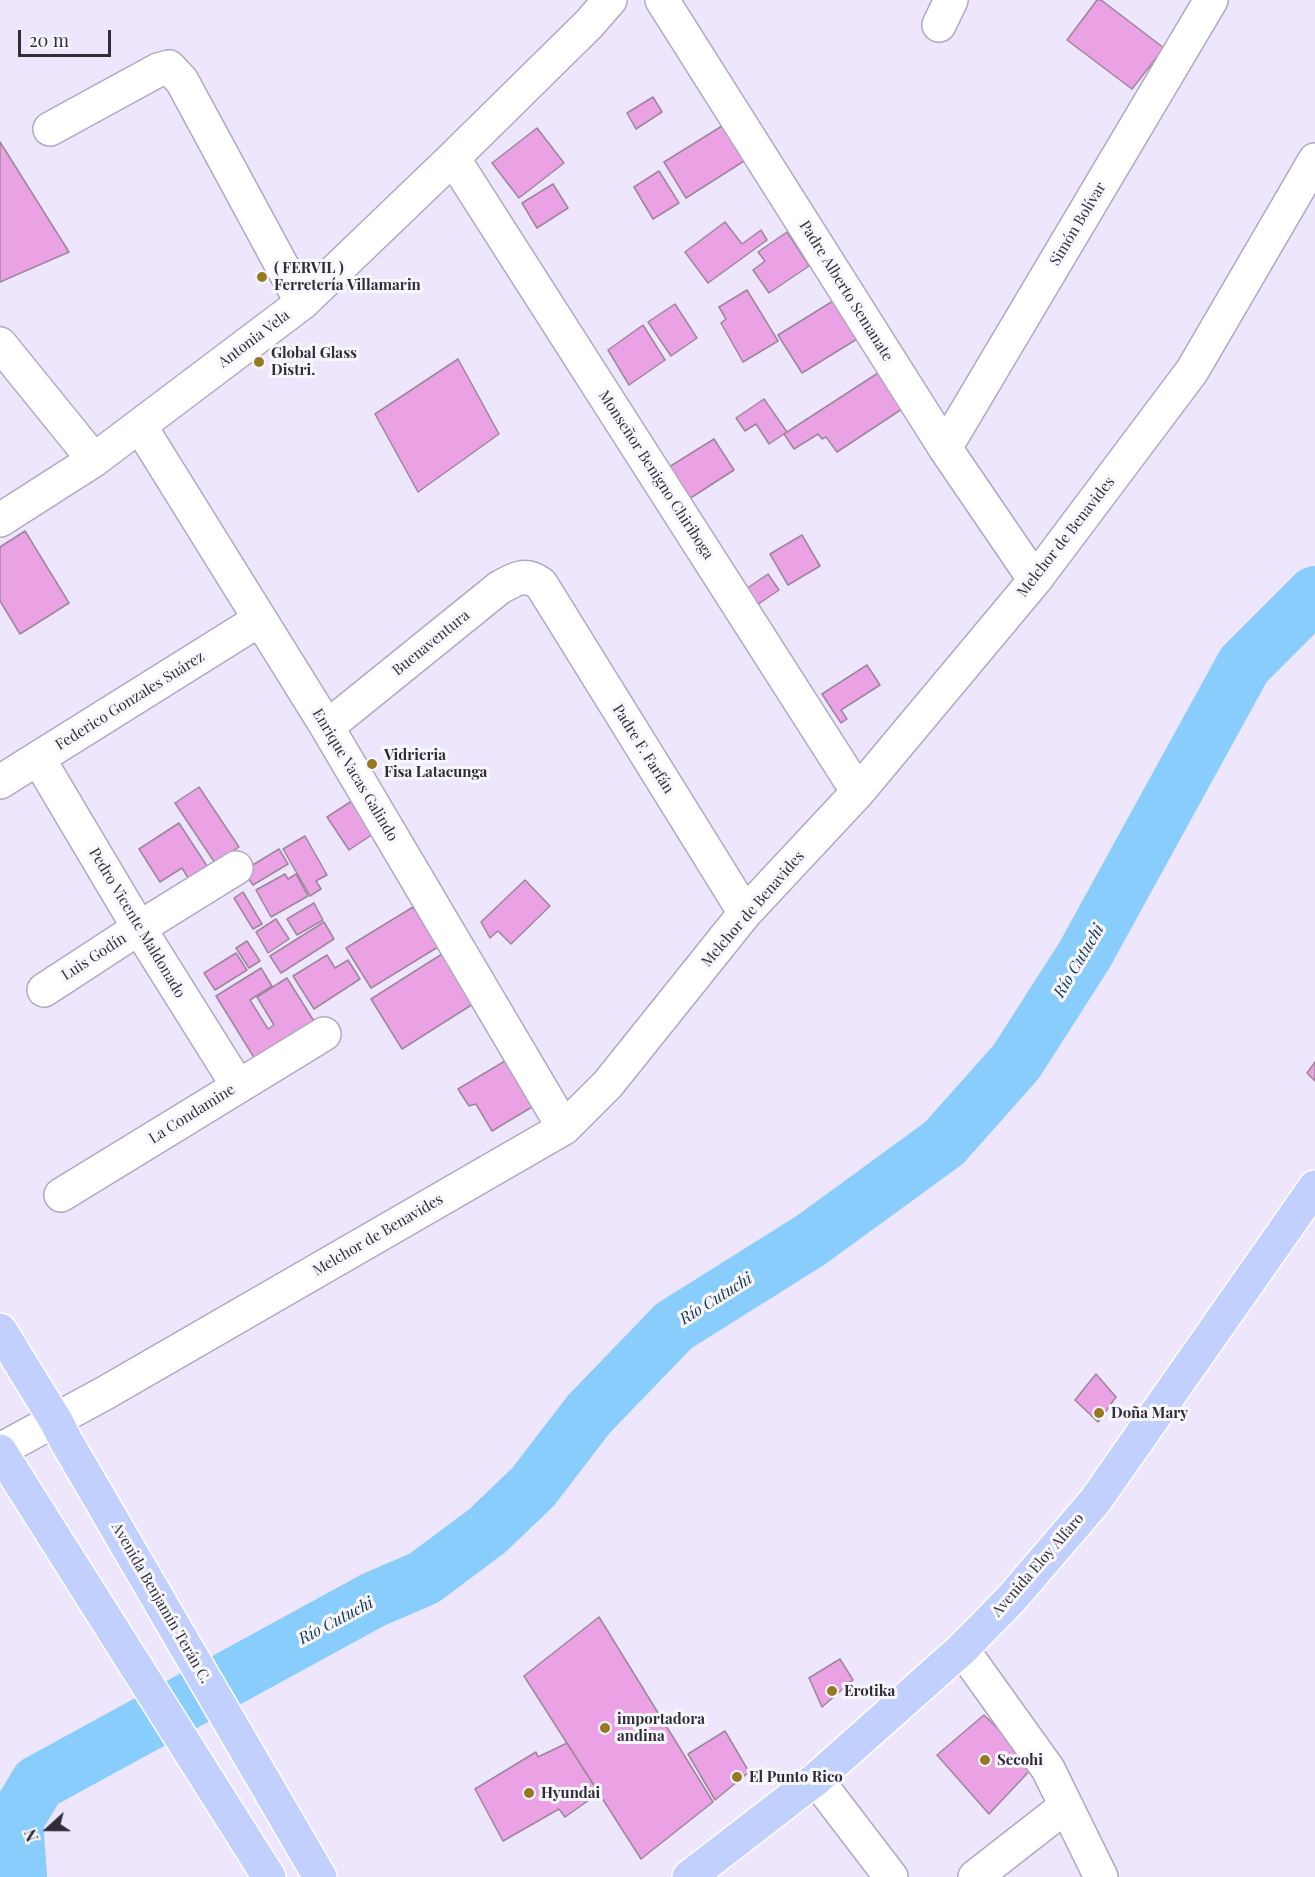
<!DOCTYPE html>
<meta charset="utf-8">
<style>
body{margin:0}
#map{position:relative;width:1315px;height:1877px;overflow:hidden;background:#ede6fd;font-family:"Playfair Display",serif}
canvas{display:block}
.north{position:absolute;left:18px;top:1799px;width:60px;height:60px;-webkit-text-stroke:4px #f8f7fd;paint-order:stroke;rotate:249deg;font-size:16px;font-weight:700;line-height:24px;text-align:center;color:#302d38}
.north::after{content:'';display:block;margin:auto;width:21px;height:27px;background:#302d38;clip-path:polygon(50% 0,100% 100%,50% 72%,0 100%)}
.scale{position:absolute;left:18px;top:30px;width:93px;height:27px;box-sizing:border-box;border:3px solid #302d38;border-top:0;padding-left:8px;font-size:18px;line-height:21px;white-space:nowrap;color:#302d38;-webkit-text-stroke:4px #f8f7fd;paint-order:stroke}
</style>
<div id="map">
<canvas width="1315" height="1877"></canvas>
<div class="north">N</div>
<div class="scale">20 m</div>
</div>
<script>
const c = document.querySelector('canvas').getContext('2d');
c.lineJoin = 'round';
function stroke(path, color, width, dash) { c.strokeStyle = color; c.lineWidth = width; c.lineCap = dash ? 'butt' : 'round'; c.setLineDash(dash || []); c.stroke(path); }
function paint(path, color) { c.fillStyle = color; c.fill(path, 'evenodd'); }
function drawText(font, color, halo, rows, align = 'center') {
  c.font = font + ' "Playfair Display",serif'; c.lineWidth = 6; c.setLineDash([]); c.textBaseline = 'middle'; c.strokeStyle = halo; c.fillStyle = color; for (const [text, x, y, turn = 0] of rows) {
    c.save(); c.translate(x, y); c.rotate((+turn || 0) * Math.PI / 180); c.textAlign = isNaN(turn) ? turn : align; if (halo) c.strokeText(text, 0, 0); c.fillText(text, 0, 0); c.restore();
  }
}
stroke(new Path2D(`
 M16,1877L19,1876L15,1821L38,1783L373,1600L424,1578L487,1531L533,1487L589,1414L674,1326L811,1240L944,1143L1016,1062L1084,956L1244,665L1315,594`), '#89cdfd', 56);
const building = new Path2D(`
 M1097,0H1101L1164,48L1132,89L1067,40Z
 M653,97L662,112L636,129L627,113Z
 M722,126L744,161L686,198L664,162Z
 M537,128L564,163L519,198L492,163Z
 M0,142L69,252L0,282Z
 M659,171L679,203L653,219L634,187Z
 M553,184L568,208L537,228L522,203Z
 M725,222L742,244L761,230L767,240L708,283L685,252Z
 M787,232L809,266L769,293L753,270L765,261L758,252Z
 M747,290L778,341L743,362L721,323L726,319L719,307Z
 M833,301L857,339L802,373L778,335Z
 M675,304L697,338L671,356L648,322Z
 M643,325L665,360L629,385L608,350Z
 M458,359L499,434L418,492L375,414Z
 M878,373L902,409L837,452L826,437L822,439L818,434L794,449L784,434Z
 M764,399L787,432L769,444L756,424L745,431L736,418Z
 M714,439L734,470L689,499L669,467Z
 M25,531L69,603L20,634L0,601V547Z
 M802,535L820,566L788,585L770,554Z
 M768,574L779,590L754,607L743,591Z
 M867,665L880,685L841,710L847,719L841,723L822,694Z
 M199,787L239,847L215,863L175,803Z
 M361,795L382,828L349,850L327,817Z
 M179,823L209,869L190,881L182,868L160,882L139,849Z
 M305,836L327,875L316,881L321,889L310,896L283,849Z
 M279,849L288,864L253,885L243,871Z
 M285,874L288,879L296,874L308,896L271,917L256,890Z
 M525,880L550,906L511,944L498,931L490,938L481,922Z
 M243,892L262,924L253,929L234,898Z
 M314,903L323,920L297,935L287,919Z
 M413,907L438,947L371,988L346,948Z
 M276,919L289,939L268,953L256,932Z
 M324,922L334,939L281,973L270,956Z
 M247,941L260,961L249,968L236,948Z
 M236,953L247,970L215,990L204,973Z
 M442,954L473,1004L402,1049L371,999Z
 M327,955L335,968L348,960L360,979L314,1009L293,976Z
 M261,968L272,986L250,1000L268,1029L274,1025L257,997L287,978L317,1026L258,1064L216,996Z
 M515,1055L542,1101L492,1131L476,1104L469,1106L458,1089Z
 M1315,1062V1081L1307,1073Z
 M1096,1374L1116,1397L1098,1422L1075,1400Z
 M599,1617L713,1802L641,1859L524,1676Z
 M840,1659L853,1680L822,1707L809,1678Z
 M984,1715L1035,1765L989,1814L937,1755Z
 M725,1731L749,1772L715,1800L688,1754Z
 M567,1743L599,1793L565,1817L559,1809L503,1841L475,1789L536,1752L538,1757Z`);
paint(building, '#eaa2e4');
stroke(building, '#9d869a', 1.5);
const minor = new Path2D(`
 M662,0L945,448L1035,580
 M939,25L951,0
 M50,129L158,70L169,67L182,81L302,303
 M453,158L858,792
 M0,344L94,460
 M140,426L327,727L564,1128
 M945,448L1211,0
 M0,520L94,460L302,303L453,158L589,24L610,0
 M327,727L499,588C515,579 525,572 541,584L745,913
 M38,758L139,928L238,1086
 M0,782L259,620
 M44,990L139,928L236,868
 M61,1195L324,1034
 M0,1450L105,1393L564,1128L608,1084L745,913L858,792L1035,580L1192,371L1315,160
 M962,1649L1048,1769L1101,1877
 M816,1779L891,1877
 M975,1877L1066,1806`);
const major = new Path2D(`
 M0,1330L56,1421L66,1441L320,1877
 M0,1451L269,1877
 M689,1877L816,1779L962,1649L1011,1599L1095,1501L1315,1187`);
stroke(minor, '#b0a8c3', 36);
stroke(major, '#fff', 36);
stroke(minor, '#fff', 33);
stroke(major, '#c2d0fd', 33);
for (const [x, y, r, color] of [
 [262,277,6,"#967921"],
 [259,362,6,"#967921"],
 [372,764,6,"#967921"],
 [1099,1413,6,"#967921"],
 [832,1691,6,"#967921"],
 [605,1728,6,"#967921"],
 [985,1760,6,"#967921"],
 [737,1777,6,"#967921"],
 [529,1793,6,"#967921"]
]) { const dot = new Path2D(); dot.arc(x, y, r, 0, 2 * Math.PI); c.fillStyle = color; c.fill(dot); stroke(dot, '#f8f7fd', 2); }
drawText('15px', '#302d38', '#f8f7fd', [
 ["Simón Bolívar",1078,224,-59],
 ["Padre Alberto Semanate",846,291,58],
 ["Antonia Vela",254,339,-37],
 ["Monseñor Benigno Chiriboga",656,475,57],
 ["Melchor de Benavides",1066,537,-52],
 ["Buenaventura",431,643,-39],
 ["Federico Gonzales Suárez",130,701,-32],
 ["Padre F. Farfán",643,749,58],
 ["Enrique Vacas Galindo",355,775,59],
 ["Melchor de Benavides",753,909,-49],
 ["Pedro Vicente Maldonado",137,923,59],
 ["Luis Godín",94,957,-33],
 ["La Condamine",192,1114,-32],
 ["Melchor de Benavides",378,1235,-30],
 ["Avenida Eloy Alfaro",1038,1565,-49],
 ["Avenida Benjamín Terán C.",161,1603,60]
]);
drawText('bold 15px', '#302d38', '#f8f7fd', [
 ["( FERVIL )",274,268],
 ["Ferretería Villamarin",274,285],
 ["Global Glass",271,353],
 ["Distri.",271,370],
 ["Vidrieria",384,755],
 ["Fisa Latacunga",384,772],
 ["Doña Mary",1111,1413],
 ["Erotika",844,1691],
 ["importadora",617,1719],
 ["andina",617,1736],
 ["Secohi",997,1760],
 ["El Punto Rico",749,1777],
 ["Hyundai",541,1793]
], 'left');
drawText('italic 16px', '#0e354d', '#f8f7fd', [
 ["Río Cutuchi",1079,961,-59],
 ["Río Cutuchi",716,1299,-32],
 ["Río Cutuchi",336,1621,-28]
]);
</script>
